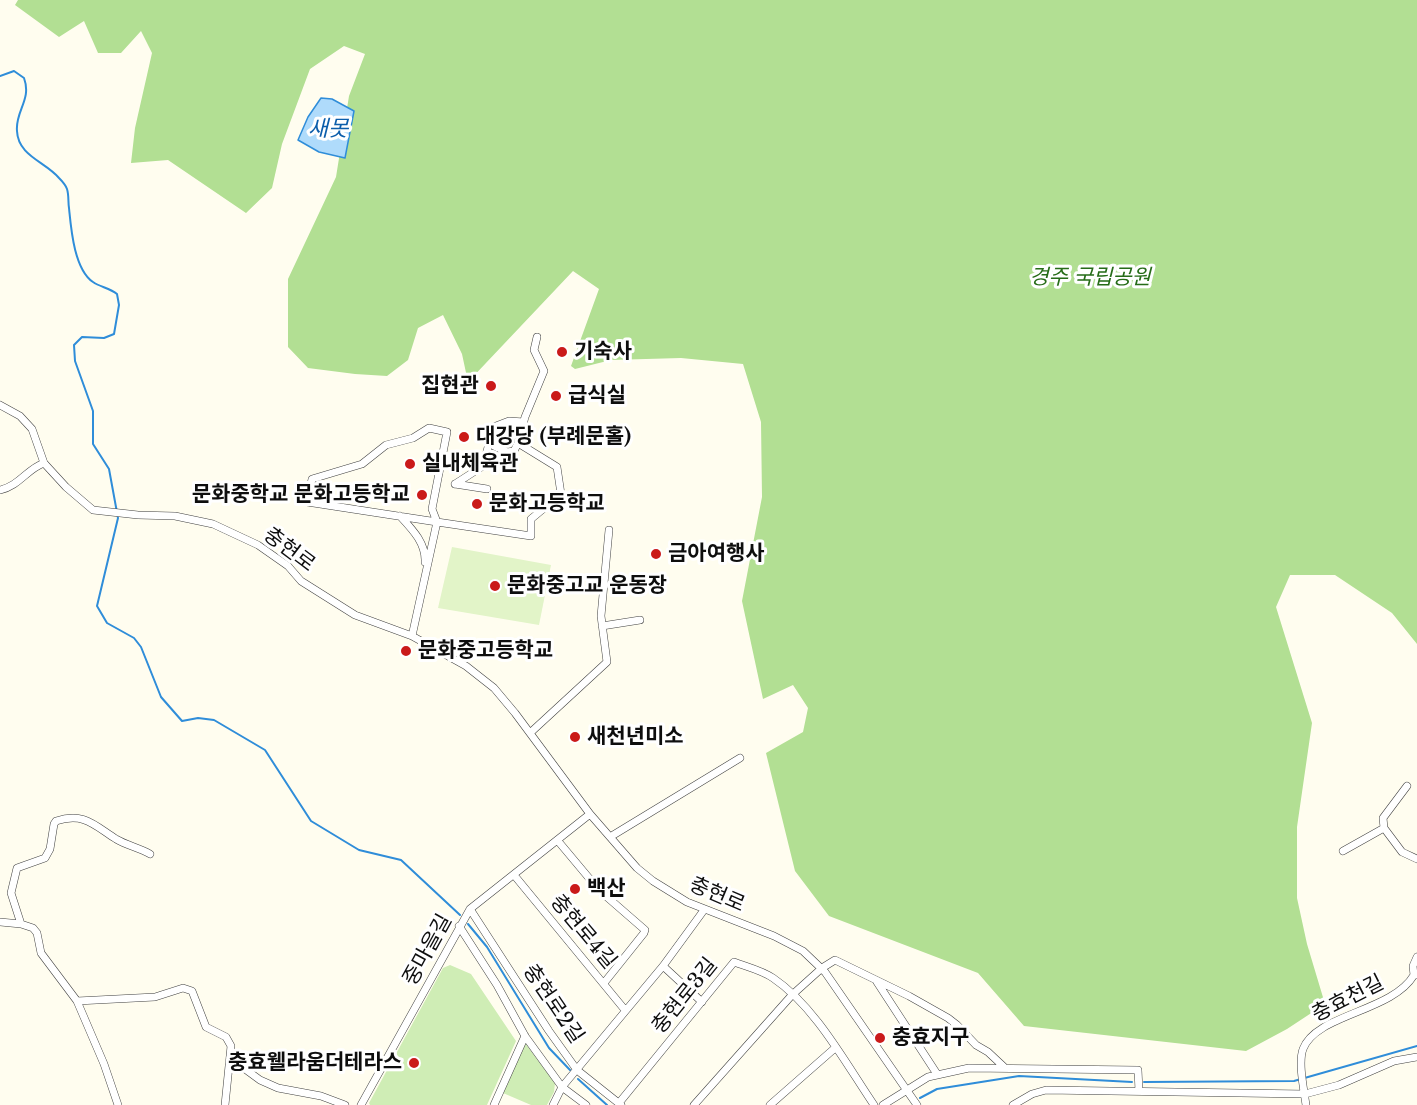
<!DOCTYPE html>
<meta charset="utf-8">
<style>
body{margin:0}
canvas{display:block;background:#fffdef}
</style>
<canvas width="1417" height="1105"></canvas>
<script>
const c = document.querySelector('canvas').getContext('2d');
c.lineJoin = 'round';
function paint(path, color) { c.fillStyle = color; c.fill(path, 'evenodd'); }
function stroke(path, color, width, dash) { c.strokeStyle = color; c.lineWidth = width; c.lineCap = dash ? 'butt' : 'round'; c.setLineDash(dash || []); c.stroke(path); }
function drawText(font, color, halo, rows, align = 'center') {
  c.font = font + ' "Libre Baskerville","Noto Sans KR",serif'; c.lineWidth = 6; c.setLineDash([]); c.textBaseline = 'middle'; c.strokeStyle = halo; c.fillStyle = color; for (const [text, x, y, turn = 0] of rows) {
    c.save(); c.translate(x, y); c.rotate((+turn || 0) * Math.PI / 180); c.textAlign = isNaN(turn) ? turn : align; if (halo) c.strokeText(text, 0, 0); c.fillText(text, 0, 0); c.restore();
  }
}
paint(new Path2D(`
 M450,965L471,974L516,1041L487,1105H370L369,1103L443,968Z
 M525,1043L555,1083L554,1092L547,1105H531L503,1093Z`), '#cfedb5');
paint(new Path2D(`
 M18,0H1417V644L1392,613L1335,575H1290L1276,607L1312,723L1297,827V898L1307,944L1325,1004L1287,1029L1246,1051L1024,1026L978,973L829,916L795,871L766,753L803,732L808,708L793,685L763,699L742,601L762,497L761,422L743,364L681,358L611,360L575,369L571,366L599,289L573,271L468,382L462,354L443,315L418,328L408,360L387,376L355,374L308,368L288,347V279L336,177L349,96L365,54L344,46L310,69L282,144L272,188L246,213L168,160L131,163L135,128L152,53L141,31L121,53H98L84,21L59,37L15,5Z`), '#b2df93');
paint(new Path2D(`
 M452,547L551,565L539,625L438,608Z`), '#e2f4c8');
const water = new Path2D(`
 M321,98L332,99L354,111L345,158L319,152L298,140L308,117Z`);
paint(water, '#afdbfb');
stroke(water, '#2f8dd9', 1.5);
stroke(new Path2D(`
 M0,76L14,71L24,78C32,100 15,111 17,131C18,156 46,162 59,178C62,181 66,186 67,189C69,195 68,203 69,208C71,228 74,269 93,282C100,287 110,288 117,294L119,305L114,334L104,338L82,337L74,345L75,361L93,411V444L109,469L118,518L97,606L107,623L134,638L141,647L161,697L182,721L198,718L214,720L265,750L311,821L359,850L401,860L460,915
 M468,924L487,947L549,1048L570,1070
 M578,1079L607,1105
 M1144,1082L1294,1081L1417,1046
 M920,1098L937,1089L1019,1076L1132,1082`), '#2f8dd9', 2);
const minor = new Path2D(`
 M0,405L20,416L32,429L44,463L66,487L93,510L138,515L175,516L213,524L258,545L288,566L301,581L355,615L412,636L466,666L494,688L515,713L590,814L637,868L653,881L687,902L774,936L803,951L825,972L917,1105
 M492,438L494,446L507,452L514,451L518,443
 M455,484L483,466L491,436L496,426L509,421L524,422
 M455,484L487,489
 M0,490C19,486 27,469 44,463
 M400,516C412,529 426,543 425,562
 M602,626L640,620
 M412,636L437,522L307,502L312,479L362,464L386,445L413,438L429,428L447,432L432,509L437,522L531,536V519L561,494L557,467L518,443L525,417L544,371L534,350L537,337
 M530,733L607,662L601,616L609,530
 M1384,828L1383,818L1407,786
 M610,837L740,758
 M558,841L599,890L645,930L644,933L604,983
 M1343,851L1384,828L1402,852L1417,859
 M514,875L625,1010
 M470,909L549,1031L577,1070L621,1105
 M0,922L21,924L33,928L37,933L41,953L77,1001L104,1064L118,1105
 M21,924L11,893L17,868L45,858L50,849L54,824L56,821C84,812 94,825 116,839C126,845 139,848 150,854
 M459,926L497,985L525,1036L562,1087L586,1105
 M663,966L702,1002
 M1414,975L1413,966L1417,957
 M877,982L937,1074
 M77,1001L155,997L183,988L192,991L206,1027L226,1037L231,1046L225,1105
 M230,1058L260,1080L278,1088L321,1096L345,1105
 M619,1103L734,962C747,967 761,970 773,978C815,1006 846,1064 874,1105
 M361,1105L470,909L590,814
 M494,1105L525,1036
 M553,1105L562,1087L663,966L704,910
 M694,1105L792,995L822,968L835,960L909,996L948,1018L957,1025L976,1045L988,1052L1004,1067
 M770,1105L835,1048
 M883,1105L928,1077L969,1068L1138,1070L1139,1091
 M1013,1105L1032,1094L1046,1090L1305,1094L1339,1085L1394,1061L1417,1057
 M1306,1105C1304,1090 1298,1063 1303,1049C1316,1014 1392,1012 1414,975H1417`);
stroke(minor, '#414141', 8);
stroke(minor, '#fff', 7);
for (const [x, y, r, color] of [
 [562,352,6,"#ca1a1a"],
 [491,386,6,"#ca1a1a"],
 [556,396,6,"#ca1a1a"],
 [464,437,6,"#ca1a1a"],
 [410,464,6,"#ca1a1a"],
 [422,495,6,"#ca1a1a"],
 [477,504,6,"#ca1a1a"],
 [656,554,6,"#ca1a1a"],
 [495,586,6,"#ca1a1a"],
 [406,651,6,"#ca1a1a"],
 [575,737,6,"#ca1a1a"],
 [575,889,6,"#ca1a1a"],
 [880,1038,6,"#ca1a1a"],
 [414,1063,6,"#ca1a1a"]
]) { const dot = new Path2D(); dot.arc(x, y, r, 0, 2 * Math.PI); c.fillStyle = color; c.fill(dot); stroke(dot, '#fff', 2); }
drawText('italic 21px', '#266c18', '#fff', [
 ["경주 국립공원",1090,278]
]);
drawText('bold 21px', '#0e0e0e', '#fff', [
 ["기숙사",574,352],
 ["집현관",479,386,"right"],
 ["급식실",568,396],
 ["대강당 (부례문홀)",476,437],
 ["실내체육관",422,464],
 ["문화중학교 문화고등학교",410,495,"right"],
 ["문화고등학교",489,504],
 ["금아여행사",668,554],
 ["문화중고교 운동장",507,586],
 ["문화중고등학교",418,651],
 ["새천년미소",587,737],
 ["백산",587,889],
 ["충효지구",892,1038],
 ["충효웰라움더테라스",402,1063,"right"]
], 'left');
drawText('21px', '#0e0e0e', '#fff', [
 ["충현로",289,550,37],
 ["충현로",717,895,23],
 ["충현로4길",583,932,50],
 ["중마을길",428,950,-61],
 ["충현로3길",685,996,-51],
 ["충효천길",1348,999,-27],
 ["충현로2길",553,1004,56]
]);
drawText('italic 22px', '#0c5eab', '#fff', [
 ["새못",328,130]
]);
</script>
